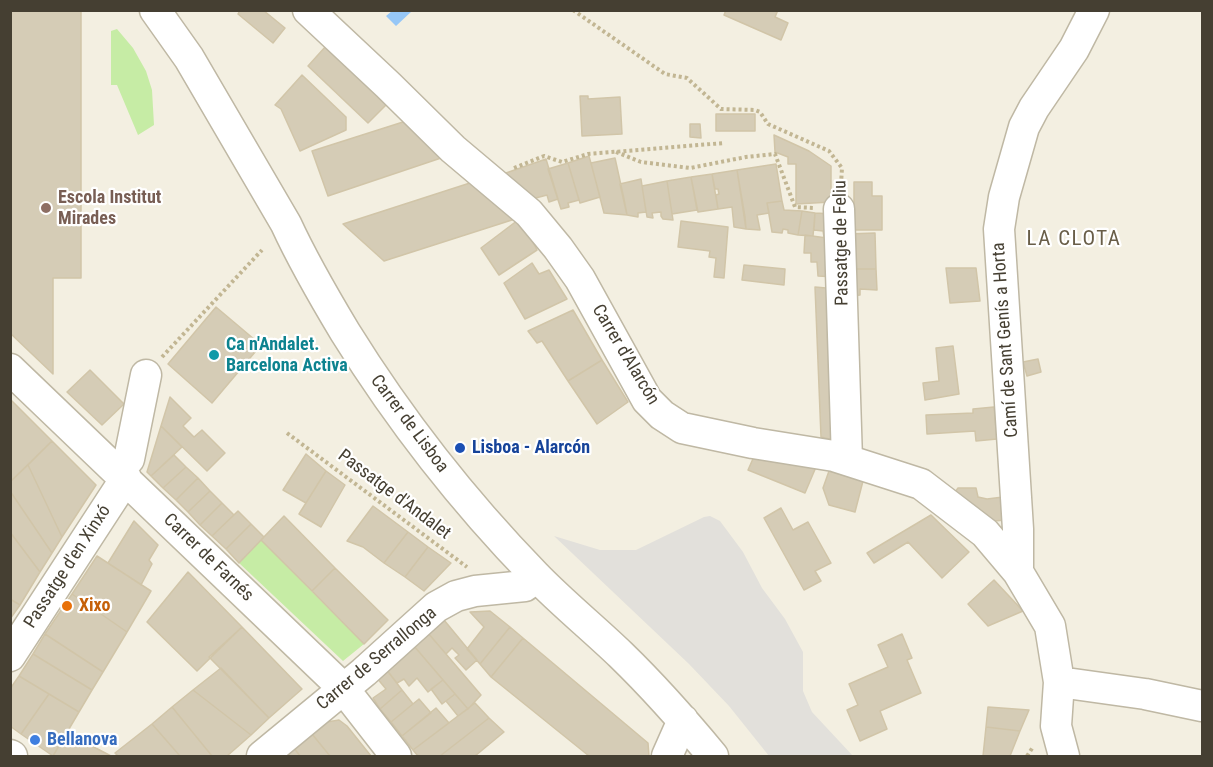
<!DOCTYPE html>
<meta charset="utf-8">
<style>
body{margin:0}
#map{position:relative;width:1213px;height:767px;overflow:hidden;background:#f3efe1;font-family:"Roboto Condensed",sans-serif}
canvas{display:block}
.frame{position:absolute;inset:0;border:12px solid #453f32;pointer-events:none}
</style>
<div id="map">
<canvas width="1213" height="767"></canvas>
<div class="frame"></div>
</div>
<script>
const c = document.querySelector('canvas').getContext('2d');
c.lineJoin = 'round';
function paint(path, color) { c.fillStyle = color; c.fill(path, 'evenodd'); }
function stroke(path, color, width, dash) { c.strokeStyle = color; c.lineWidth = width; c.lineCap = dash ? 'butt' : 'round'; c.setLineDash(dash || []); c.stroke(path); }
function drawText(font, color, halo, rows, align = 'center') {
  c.font = font + ' "Roboto Condensed",sans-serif'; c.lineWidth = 4.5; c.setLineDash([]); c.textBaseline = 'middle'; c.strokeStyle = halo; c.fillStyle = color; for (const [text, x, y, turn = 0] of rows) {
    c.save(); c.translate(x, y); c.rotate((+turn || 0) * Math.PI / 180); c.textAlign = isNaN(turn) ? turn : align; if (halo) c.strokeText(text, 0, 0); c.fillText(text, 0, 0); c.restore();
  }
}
paint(new Path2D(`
 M117,29L133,48L146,71L152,90L154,125L138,135L117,85H111V31Z
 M261,540L364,644L343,661L239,563Z`), '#c6eca5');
paint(new Path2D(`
 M710,516L720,521L743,552L762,588L785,619L803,652V691L812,712L853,756H769L729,706L689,664L554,536L600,550H636L704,517Z`), '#e2e0db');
paint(new Path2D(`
 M392,11V10L412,11L396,26L386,16Z`), '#96c7f7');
const building = new Path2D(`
 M10,10H81V278H53V374L10,333Z
 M240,10H263L285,28L273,43L238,14Z
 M726,10H778L775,17L788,23L781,40L724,15Z
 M326,46L387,104L368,123L308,66Z
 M302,75L346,117V130L300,151L281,109L275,105Z
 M580,96H588V99L620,97L622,134L582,136Z
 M716,114H755V131H716Z
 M403,122L444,157L328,196L312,151Z
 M690,124H700L701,138L690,137Z
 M774,135L809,151L831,166V202L796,204V164H788V157L775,152Z
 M589,156L600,197L580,203L568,163Z
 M615,158L624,199L627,215L604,213L591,163Z
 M546,159L558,199L549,202L547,195L532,199L506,173Z
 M568,163L579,200L568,203L569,207L561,209L548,169Z
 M776,164L782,201L767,203L769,213L757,215L760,230L746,229L737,170Z
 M737,170L745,217L746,229L734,227L732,207L718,209L716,195L719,194L718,189H715L712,174Z
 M712,174L718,209L698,212L691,177Z
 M691,177L697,210L672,214L667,181Z
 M641,179L646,212L638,213V217L627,215L620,184Z
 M667,181L673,220L663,219L661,216V212L652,213L653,218L647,217L642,186Z
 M473,182L515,219L384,261L343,224Z
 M854,182H872V196H882V230H854Z
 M782,201L784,210L802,211L798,235L788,233V230L783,229L782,233L772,232L767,203Z
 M802,211L815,213L813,236L798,235Z
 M815,213L833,214L834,239L824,237L823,231L814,230Z
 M518,220L524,225L537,250L499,275L481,248Z
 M681,221L728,227L724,278L714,277L716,258L709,257L710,251L678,247Z
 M875,233L876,269H848L847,234Z
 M805,235L834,239L836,277L818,276L817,262H811V253H804Z
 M532,263L539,274L549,270L567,299L525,319L504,283Z
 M744,265L785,269L784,285L742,280Z
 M946,268H976L980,301L950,303Z
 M848,269H876L877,290L860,289V295L850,296Z
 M815,287L837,289V441L821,437Z
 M216,307L261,345L212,403L168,364Z
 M573,310L602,360L568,381L542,341L537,343L528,331Z
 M953,346L959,394L925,400L923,383L939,381L936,348Z
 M1038,359L1041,372L1027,376L1023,362Z
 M602,360L628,402L597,424L568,381Z
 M90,370L124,404L102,425L67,392Z
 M170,397L191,418L183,426L194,437L202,430L225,453L207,471L161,426Z
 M10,399L52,441L10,482Z
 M994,407L997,439L976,441L975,431L927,434L926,415L973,413V409Z
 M161,426L182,447L151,476L147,472Z
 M52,441L96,485L62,537L28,465Z
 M756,452L816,467L805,493L748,470Z
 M306,454L326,471L306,503L283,490Z
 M174,455L186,467L163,488L151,476Z
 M28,465L62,537L52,553L10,491V482Z
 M186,467L198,478L176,500L163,488Z
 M326,471L345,485L321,527L299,514Z
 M829,471L863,481L855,512L829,505L823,488Z
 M198,478L210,491L188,512L176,500Z
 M958,488H976L978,497L987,499L1003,497L1006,520L994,521L953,495Z
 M10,491L52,553L40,572L10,532Z
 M210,491L222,503L200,525L188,512Z
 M222,503L234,515L212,536L200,525Z
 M373,506L408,532L384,563L363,547L347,541Z
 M781,508L793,530L808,522L831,563L815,571L821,581L804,590L764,518Z
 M238,511L251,524L226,549L212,536Z
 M931,515L969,552L942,578L908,542L874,563L867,553Z
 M284,516L335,568L312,591L261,540Z
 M134,521L158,545L149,560L152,564L141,585L108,563Z
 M251,524L264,537L239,563L226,549Z
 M10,532L40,572L20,605L10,599Z
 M408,532L428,547L405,577L384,563Z
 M428,547L451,563L424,591L405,577Z
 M97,556L151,591L127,632L72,594Z
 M335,568L388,620L364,644L312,591Z
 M188,572L242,627L197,671L147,622Z
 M994,580L1023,611L988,626L968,604Z
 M72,594L127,632L103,672L45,634Z
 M10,599L20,605L10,619Z
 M490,611L510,627L480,664L467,649L484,627L470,612Z
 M444,620L477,660L466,670L455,658L459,655L452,648L446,654L428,633Z
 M242,627L302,689L269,718L209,657Z
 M510,627L523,638L491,677L480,664Z
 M428,633L481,695L468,709L414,646Z
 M45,634L103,672L92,690L33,654Z
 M902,634L912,658L907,660L921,693L880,711L887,729L860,741L847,710L858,705L849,684L888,667L878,645Z
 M523,638L648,743L649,756H589L491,677Z
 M414,646L443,680L428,692L417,678L409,686L404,679L397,683L386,669Z
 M33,654L92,690L79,712L19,676Z
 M221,668L269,718L251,735L193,690Z
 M386,669L402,690L380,709L373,698L386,689L376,677Z
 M19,676L49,694L21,734L10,726V689Z
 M443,680L455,694L442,704L431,689Z
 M193,690L251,735L227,756H212L172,707Z
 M402,690L413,704L391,722L380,709Z
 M49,694L79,712L53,756L21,734Z
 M455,694L468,709L458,716L446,701Z
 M419,699L431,713L402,736L391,722Z
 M475,703L489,718L440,756H418L413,750Z
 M172,707L212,756H180L152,724Z
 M988,707L1029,710L1020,731L986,727Z
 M436,708L449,723L413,750L402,736Z
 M489,718L504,732L475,756H440Z
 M339,720L347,726L371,756H330L312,734L327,722Z
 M152,724L180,756H118L115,753Z
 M986,727L1020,731L1010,756H983Z
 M67,732L71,735L111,756H53Z
 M312,734L330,756H300L294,748Z
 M294,748L300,756H283Z`);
paint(building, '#d5ccb6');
stroke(building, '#d1c5a8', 1.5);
const minor = new Path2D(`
 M155,10L189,58L286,224C303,261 324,297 345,332C399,419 463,501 535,575C562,603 593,628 621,655C654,687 684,721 713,756
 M308,10L388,85L453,149L529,213L558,248L580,279L647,400L662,415L682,428L753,443L834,456L921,484L985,533L1018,572
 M839,209L847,460
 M10,369L343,688L396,756
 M129,459L146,375
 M10,656L126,478
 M1059,682L1145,694L1202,706
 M10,755L12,756
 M262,756L364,672L436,607L456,596L475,591L525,586L536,576
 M667,756L683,720
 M1064,756L1056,726L1059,682L1050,626L1018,572V529L999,229L1004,197L1024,127L1034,108L1074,49L1094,10`);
stroke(minor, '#bfb8a4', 33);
stroke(new Path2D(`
 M573,10L665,74L687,78L721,109L755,110L760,112L768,124L829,151L842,168L841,184
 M616,152L641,162L690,168L746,157L775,154L795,207L815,208
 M514,168L544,156L562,162L588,154L724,143
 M162,357L262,250
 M287,433L467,567
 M1027,756L1033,747`), '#c2b693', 4, [3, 3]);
stroke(minor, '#fff', 30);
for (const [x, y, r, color] of [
 [46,208,6,"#8d6e63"],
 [214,355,6,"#0f9aa8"],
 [460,448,6,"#1a4fb4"],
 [67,606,6,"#e8710a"],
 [35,740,6,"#3f7fe0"]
]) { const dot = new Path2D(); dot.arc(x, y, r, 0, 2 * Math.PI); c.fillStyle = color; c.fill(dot); stroke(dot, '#fff', 2); }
drawText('bold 18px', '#785e54', '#fff', [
 ["Escola Institut",58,198],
 ["Mirades",58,219]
], 'left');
drawText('18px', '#453f32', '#fff', [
 ["Passatge de Feliu",842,243,-91],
 ["Camí de Sant Genís a Horta",1006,340,-94],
 ["Carrer d'Alarcón",625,355,59],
 ["Carrer de Lisboa",409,424,53],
 ["Passatge d'Andalet",394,495,37],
 ["Carrer de Farnés",208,558,44],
 ["Passatge d'en Xinxó",68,567,-57],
 ["Carrer de Serrallonga",377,659,-40]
]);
drawText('bold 18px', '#0d838f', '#fff', [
 ["Ca n'Andalet.",226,345],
 ["Barcelona Activa",226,366]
], 'left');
drawText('bold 18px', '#164399', '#fff', [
 ["Lisboa - Alarcón",472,448]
], 'left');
drawText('bold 18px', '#c56008', '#fff', [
 ["Xixo",79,606]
], 'left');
drawText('bold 18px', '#366cbe', '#fff', [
 ["Bellanova",47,740]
], 'left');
c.letterSpacing = '1.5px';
drawText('21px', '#695e48', '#fff', [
 ["LA CLOTA",1074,240]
]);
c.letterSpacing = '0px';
</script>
